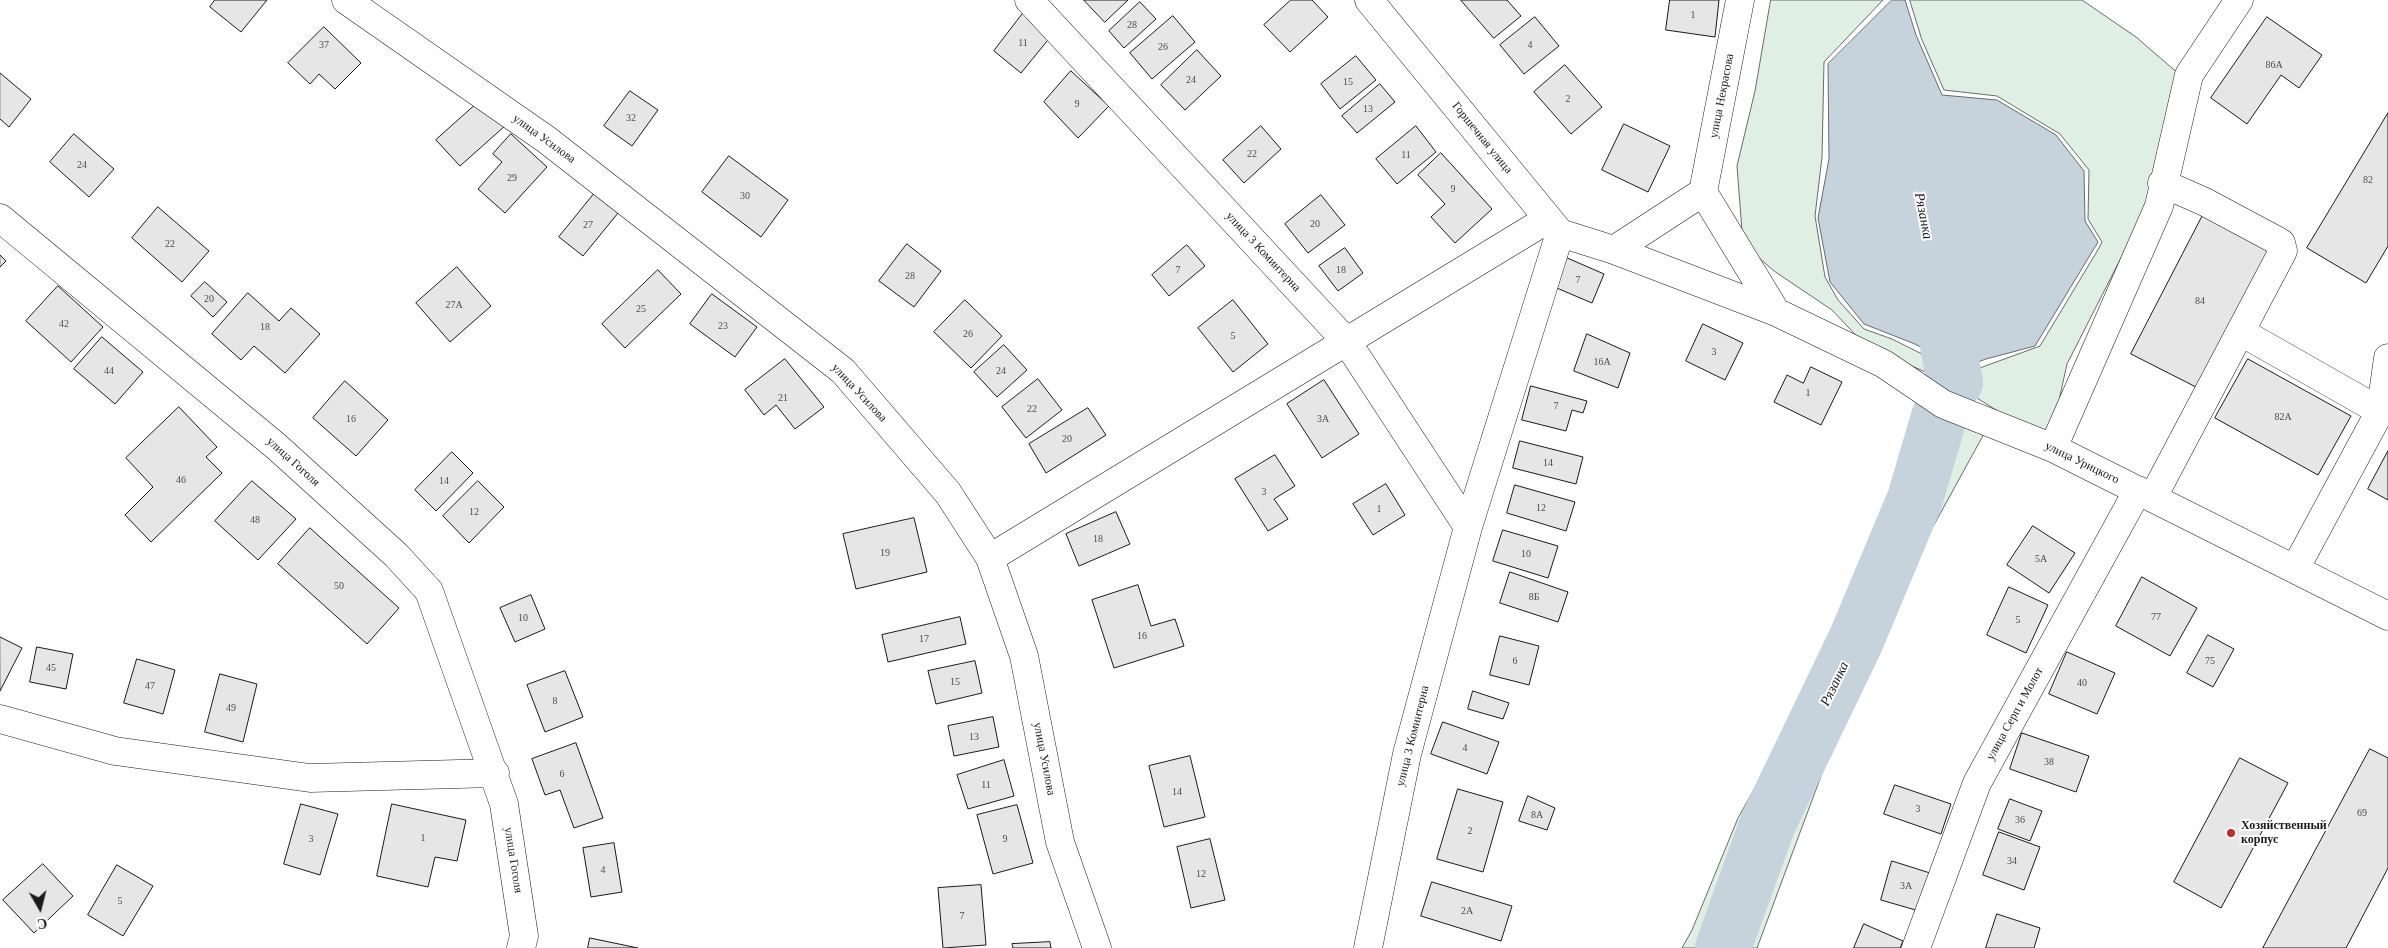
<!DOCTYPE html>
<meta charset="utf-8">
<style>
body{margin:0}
#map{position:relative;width:2388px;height:948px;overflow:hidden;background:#fff;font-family:Georgia,serif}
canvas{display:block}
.north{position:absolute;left:15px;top:883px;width:50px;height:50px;-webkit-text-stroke:4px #fff;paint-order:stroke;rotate:172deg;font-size:14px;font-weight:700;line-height:20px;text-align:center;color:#1a1a1a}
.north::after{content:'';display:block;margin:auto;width:18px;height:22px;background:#1a1a1a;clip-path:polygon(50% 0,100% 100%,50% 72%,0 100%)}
</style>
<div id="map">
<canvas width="2388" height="948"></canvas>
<div class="north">С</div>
</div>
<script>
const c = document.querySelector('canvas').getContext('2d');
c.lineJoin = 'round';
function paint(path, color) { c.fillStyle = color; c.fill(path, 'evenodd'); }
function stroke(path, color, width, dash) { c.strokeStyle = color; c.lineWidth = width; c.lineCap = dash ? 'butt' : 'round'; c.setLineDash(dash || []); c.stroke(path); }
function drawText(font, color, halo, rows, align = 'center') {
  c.font = font + ' Georgia,serif'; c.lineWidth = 4; c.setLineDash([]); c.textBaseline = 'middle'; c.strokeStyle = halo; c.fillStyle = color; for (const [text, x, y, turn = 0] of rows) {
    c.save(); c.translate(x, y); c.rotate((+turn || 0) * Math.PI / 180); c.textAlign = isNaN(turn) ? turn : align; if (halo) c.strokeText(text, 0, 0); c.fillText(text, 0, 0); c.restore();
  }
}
const green = new Path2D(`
 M1771,0H1883L1824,62L1822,157L1815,216L1825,277L1838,300L1864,329L1892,339L1958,372L1955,382L1937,377L1866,346L1832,310L1774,271L1743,244L1737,166L1755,91Z
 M1910,0H2082L2136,37L2180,75L2151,199L2067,364L2056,414L2047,435L2009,418L1964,390L1966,373L2040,346L2099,248L2102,242L2088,219L2089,170L2060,134L1997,96L1944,90L1922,40Z
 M1918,410L1985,432L1912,565L1873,652L1827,760L1757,948H1682L1692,930L1738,818L1836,643L1866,583Z`);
paint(green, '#e0efe3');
stroke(green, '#6a6a6a', 1);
const water = new Path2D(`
 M1892,0H1905L1916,35L1942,95L1997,100L2056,135L2084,171L2085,221L2098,242L2035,346L1986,359L1960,369L1915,344L1864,324L1830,282L1818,218L1829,159L1828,64Z`);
paint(water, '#c6d2dc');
stroke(water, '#6a6a6a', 1);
stroke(new Path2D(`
 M1937,288L1955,382
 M1723,948L1768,823L1856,640L1915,499L1939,417`), '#c6d2dc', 56);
const building = new Path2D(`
 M215,0H267L241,32L210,7Z
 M1084,0H1128L1105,22Z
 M1291,0H1312L1328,17L1290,52L1264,25Z
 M1461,0H1507L1521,16L1494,38Z
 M1670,0H1719L1715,37L1666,30Z
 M1140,2L1156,19L1124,48L1109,31Z
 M1024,12L1052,35L1021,73L994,51Z
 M1173,16L1195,42L1152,79L1130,53Z
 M1535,17L1559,46L1524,74L1500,45Z
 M2267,17L2322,55L2299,88L2281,75L2247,124L2211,98Z
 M324,27L361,63L335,89L319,74L310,84L288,63Z
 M1197,50L1221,76L1185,110L1161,85Z
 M1356,56L1376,80L1340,109L1321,84Z
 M1565,65L1602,107L1571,134L1534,92Z
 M1071,71L1109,106L1078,138L1044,102Z
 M0,73L31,99L9,127L0,119Z
 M1380,84L1395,102L1357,133L1342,116Z
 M630,91L658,110L632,146L604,126Z
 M482,99L506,125L460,166L436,140Z
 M2388,113V246L2366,283L2307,248Z
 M1624,124L1670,146L1648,192L1602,170Z
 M1261,126L1281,149L1244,183L1223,160Z
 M1416,126L1436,152L1397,184L1376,159Z
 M74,134L114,169L89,197L50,162Z
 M511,134L547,167L505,213L478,189L502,162L493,154Z
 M1441,153L1492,209L1455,243L1431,217L1445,204L1418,175Z
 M729,156L788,200L761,237L702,192Z
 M594,194L618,213L583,256L559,237Z
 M1321,195L1345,225L1308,253L1285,224Z
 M158,207L209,251L182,282L132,238Z
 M2203,215L2269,249L2196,387L2131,354Z
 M907,244L941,271L914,307L879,281Z
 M1187,245L1205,266L1169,296L1152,275Z
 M1345,248L1363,273L1338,291L1319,266Z
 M0,255L6,261L0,267Z
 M1565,257L1604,274L1592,303L1552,286Z
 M457,267L491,306L450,342L416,303Z
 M658,270L681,294L625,348L602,324Z
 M205,282L227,302L213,317L191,296Z
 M58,286L103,327L71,362L26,321Z
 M248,293L279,321L291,308L320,334L285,373L254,346L241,360L212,334Z
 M712,294L757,327L735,357L690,324Z
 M965,300L1002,336L971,368L934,332Z
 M1233,300L1268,344L1233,372L1198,328Z
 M1703,324L1743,343L1725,380L1686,361Z
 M1587,334L1630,353L1618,388L1574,371Z
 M102,337L143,372L115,404L74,369Z
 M1004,345L1027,370L997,397L974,372Z
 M785,359L824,407L795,429L776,405L764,415L745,390Z
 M2248,359L2351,416L2318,475L2215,418Z
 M1811,367L1842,382L1821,425L1774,402L1787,375L1803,383Z
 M1038,379L1062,410L1026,438L1002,407Z
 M1324,380L1359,434L1322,458L1287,404Z
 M345,381L388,420L356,456L313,418Z
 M1531,386L1587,401L1583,413L1572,410L1566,431L1522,420Z
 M179,407L217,447L206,457L222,473L151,542L125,515L153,487L126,458Z
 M1088,408L1106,435L1046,473L1029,444Z
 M1520,441L1583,457L1576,484L1513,468Z
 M2388,451V500L2368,489Z
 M452,452L473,473L436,511L415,490Z
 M1275,455L1295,486L1274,499L1288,519L1268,531L1235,479Z
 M252,481L296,519L258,560L215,521Z
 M478,481L504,507L469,543L443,516Z
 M1386,484L1405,515L1373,535L1353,504Z
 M1515,485L1575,502L1566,531L1507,513Z
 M1116,512L1130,544L1079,566L1066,534Z
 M914,518L927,572L856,589L843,534Z
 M2033,526L2075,553L2049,593L2007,565Z
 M310,528L399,608L367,644L278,564Z
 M1503,530L1558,546L1548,578L1493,561Z
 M1510,572L1568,592L1558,622L1500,603Z
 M2142,577L2197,608L2170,656L2116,626Z
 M1138,585L1151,626L1175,619L1184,646L1114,668L1092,600Z
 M2009,587L2048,605L2026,653L1987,635Z
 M531,595L545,629L515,642L500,608Z
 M960,617L966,644L888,662L882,635Z
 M2208,635L2234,649L2213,687L2187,673Z
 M1500,636L1539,646L1529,685L1490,675Z
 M0,637L22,648L0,691Z
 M37,647L73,654L66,689L30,682Z
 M2067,652L2115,673L2097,714L2049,694Z
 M137,659L175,670L163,714L124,703Z
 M975,661L982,693L936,704L928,671Z
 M565,671L583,717L545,732L527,685Z
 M220,674L257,684L243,742L205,732Z
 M1473,691L1509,703L1503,719L1468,709Z
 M993,717L999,747L954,756L948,726Z
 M1443,722L1499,742L1487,774L1431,754Z
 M2022,733L2089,756L2076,792L2010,769Z
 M576,743L603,818L574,828L560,790L545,795L532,759Z
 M2370,749L2388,758V868L2346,948H2263Z
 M1190,756L1205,817L1164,827L1149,766Z
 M2240,758L2288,783L2221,908L2174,882Z
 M1004,760L1014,796L968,809L957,775Z
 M1895,785L1951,804L1941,834L1884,814Z
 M1458,789L1503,802L1483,872L1437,859Z
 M1528,796L1555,808L1547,830L1519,821Z
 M2010,799L2042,811L2030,841L1998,829Z
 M301,804L338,814L320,875L284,864Z
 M392,804L466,820L457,861L435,857L428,887L377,876Z
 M1017,805L1033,863L993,874L977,815Z
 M1999,832L2040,847L2024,890L1983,875Z
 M1210,839L1225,900L1191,908L1177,847Z
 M614,843L622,892L591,897L583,848Z
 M1892,861L1930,873L1919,911L1881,900Z
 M43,864L73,896L34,933L3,900Z
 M117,865L153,886L123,936L88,915Z
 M1432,882L1512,906L1501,941L1421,916Z
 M981,885L986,945L943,948L938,888Z
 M1997,914L2040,928L2034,948H1986Z
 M1864,924L1903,941L1900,948H1854Z
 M590,938L638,948H588Z
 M1050,942L1051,948H1013L1012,944Z`);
paint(building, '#e6e6e6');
stroke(building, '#1a1a1a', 1);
const minor = new Path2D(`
 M346,0L547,140L843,371L948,493L990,558L1024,656L1060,842L1097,948
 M1029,0L1347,342L1468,527
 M1369,0L1560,233L1614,250L1776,312L1884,364L1943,404L2053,448L2388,616
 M1703,192L1740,0
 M1703,192L1776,312
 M0,218L277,447L396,555L429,591L504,804L524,936L521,948
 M1614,250L1703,192
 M2241,332L2380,411
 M2053,448L2159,206L2189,75L2239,0
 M2153,497L2283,251L2281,243L2276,240L2205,202L2162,183
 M990,558L1548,219
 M2295,569L2385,402L2383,394L2388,358
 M0,719L115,751L310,778L495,773
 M1368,948L1407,754L1468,527L1560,233
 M1916,948L1977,783L2138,490`);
stroke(minor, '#1a1a1a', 29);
stroke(minor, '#fff', 28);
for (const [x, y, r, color] of [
 [2231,833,5,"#c62828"]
]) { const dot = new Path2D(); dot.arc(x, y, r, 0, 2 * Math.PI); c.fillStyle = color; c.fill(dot); stroke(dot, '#fff', 2); }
drawText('10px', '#4d4d4d', null, [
 ["1",1693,15],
 ["28",1132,25],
 ["11",1023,43],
 ["37",324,45],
 ["4",1530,45],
 ["26",1163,47],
 ["86А",2274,65],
 ["24",1191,80],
 ["15",1348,82],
 ["2",1568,99],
 ["9",1077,104],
 ["13",1368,109],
 ["32",631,118],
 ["22",1252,154],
 ["11",1406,155],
 ["24",82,165],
 ["29",512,178],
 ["82",2368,180],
 ["9",1453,189],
 ["30",745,196],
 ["20",1315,224],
 ["27",588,225],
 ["22",170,244],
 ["7",1178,270],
 ["18",1341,270],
 ["28",910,276],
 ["7",1578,280],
 ["20",209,299],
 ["84",2200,301],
 ["27А",454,305],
 ["25",641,309],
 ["42",64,324],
 ["23",723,326],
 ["18",265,327],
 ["26",968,334],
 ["5",1233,336],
 ["3",1714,352],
 ["16А",1602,362],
 ["44",109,371],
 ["24",1001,371],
 ["1",1808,393],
 ["21",783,398],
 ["7",1556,406],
 ["22",1032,409],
 ["82А",2283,417],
 ["16",351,419],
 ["3А",1323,419],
 ["20",1067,439],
 ["14",1548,463],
 ["46",181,480],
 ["14",444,481],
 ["3",1264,492],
 ["12",1541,508],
 ["1",1379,509],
 ["12",474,512],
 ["48",255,520],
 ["18",1098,539],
 ["19",885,553],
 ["10",1526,554],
 ["5А",2041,559],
 ["50",339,586],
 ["8Б",1534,597],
 ["77",2156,617],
 ["10",523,618],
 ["5",2018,620],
 ["16",1142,636],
 ["17",924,639],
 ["6",1515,661],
 ["75",2210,661],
 ["45",51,668],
 ["15",955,682],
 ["40",2082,683],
 ["47",150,686],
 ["8",555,701],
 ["49",231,708],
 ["13",974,737],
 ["4",1465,748],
 ["38",2049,762],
 ["6",562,774],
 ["11",986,785],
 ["14",1177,792],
 ["3",1918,809],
 ["69",2362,813],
 ["8А",1537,815],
 ["36",2020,820],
 ["2",1470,831],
 ["1",423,838],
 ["3",311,839],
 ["9",1005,839],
 ["34",2012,861],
 ["4",603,870],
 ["12",1201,874],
 ["3А",1906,886],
 ["5",120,901],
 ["2А",1467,911],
 ["7",962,916]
]);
drawText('12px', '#1a1a1a', '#fff', [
 ["улица Некрасова",1722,96,-79],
 ["Горшечная улица",1482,138,51],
 ["улица Усилова",544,139,36],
 ["улица 3 Коминтерна",1263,252,47],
 ["улица Усилова",859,393,47],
 ["улица Гоголя",293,462,42],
 ["улица Урицкого",2082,463,26],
 ["улица Серп и Молот",2015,714,-61],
 ["улица 3 Коминтерна",1413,736,-76],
 ["улица Усилова",1044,759,79],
 ["улица Гоголя",513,860,81]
]);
drawText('bold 12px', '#1a1a1a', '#fff', [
 ["Хозяйственный",2241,826],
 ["корпус",2241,840]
], 'left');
drawText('italic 14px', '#1a1a1a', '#fff', [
 ["Рязанка",1923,216,79],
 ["Рязанка",1835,684,-64]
]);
</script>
